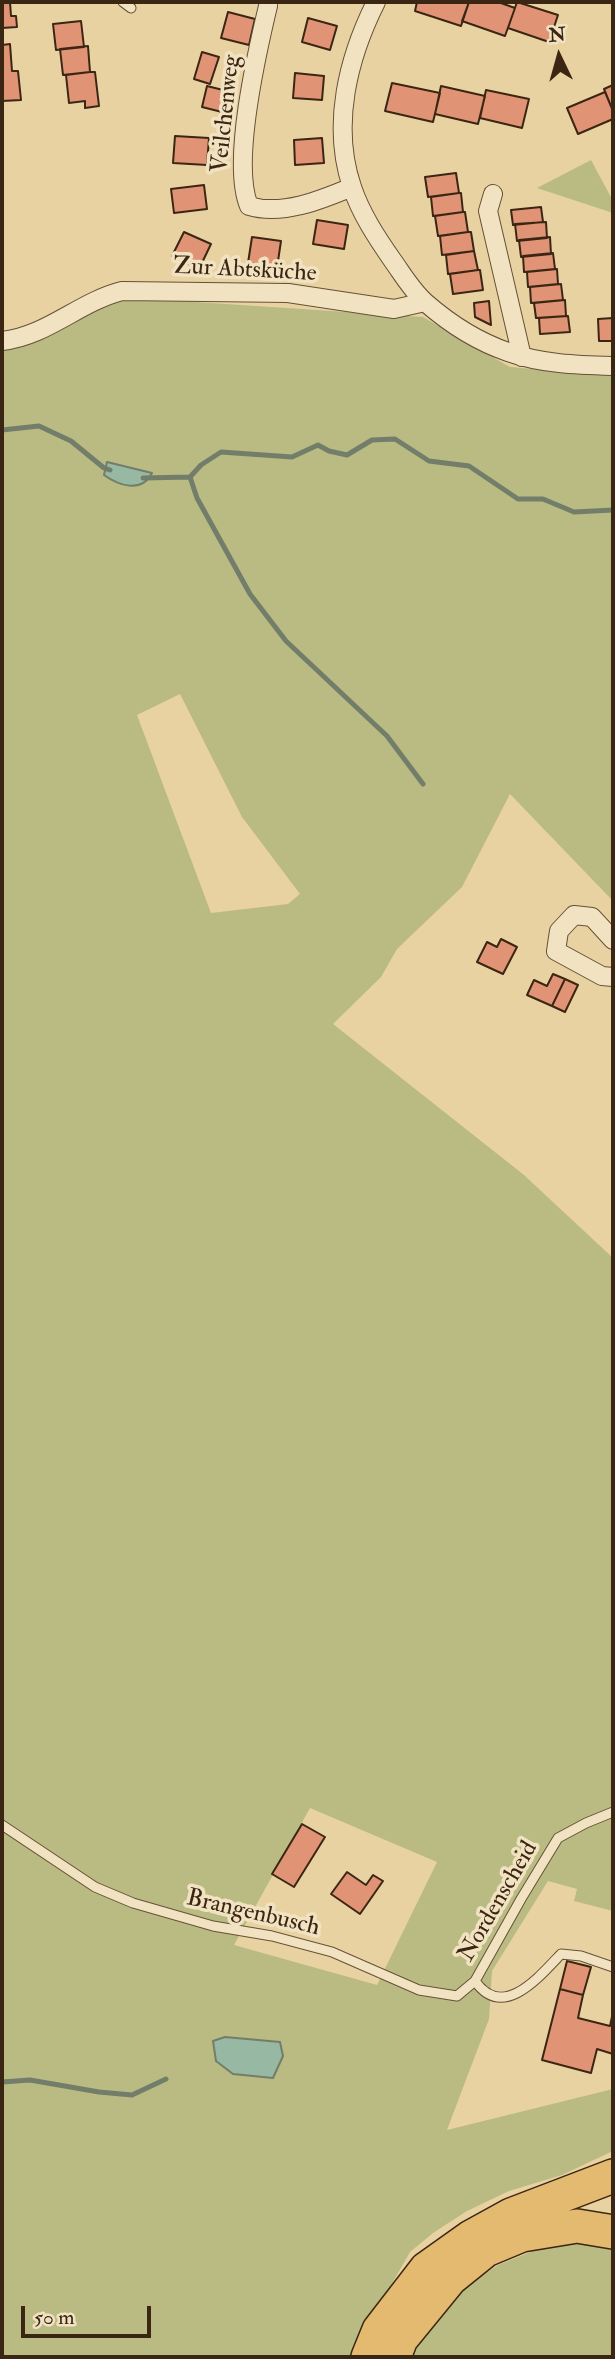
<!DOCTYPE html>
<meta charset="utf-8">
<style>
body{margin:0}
#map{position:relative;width:615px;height:2359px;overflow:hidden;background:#e9d2a1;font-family:"IM FELL Double Pica",serif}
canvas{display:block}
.frame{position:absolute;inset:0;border:4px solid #3b2614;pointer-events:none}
.north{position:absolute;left:524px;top:21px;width:70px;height:70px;-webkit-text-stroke:5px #f1e2c2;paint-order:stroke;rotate:355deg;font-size:19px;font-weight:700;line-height:28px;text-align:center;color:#3b2614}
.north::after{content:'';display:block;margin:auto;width:24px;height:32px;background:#3b2614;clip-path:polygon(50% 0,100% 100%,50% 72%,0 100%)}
.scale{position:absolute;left:21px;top:2306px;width:130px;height:32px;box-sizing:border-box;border:4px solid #3b2614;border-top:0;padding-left:9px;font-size:21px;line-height:24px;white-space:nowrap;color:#3b2614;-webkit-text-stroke:5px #f1e2c2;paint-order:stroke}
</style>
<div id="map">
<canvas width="615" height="2359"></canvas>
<div class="frame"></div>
<div class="north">N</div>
<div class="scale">50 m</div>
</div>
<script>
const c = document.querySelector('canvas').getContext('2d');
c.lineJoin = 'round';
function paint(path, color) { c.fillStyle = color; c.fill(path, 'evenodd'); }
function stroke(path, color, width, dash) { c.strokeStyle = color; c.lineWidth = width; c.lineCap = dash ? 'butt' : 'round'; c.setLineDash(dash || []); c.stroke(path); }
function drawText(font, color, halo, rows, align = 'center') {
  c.font = font + ' "IM FELL Double Pica",serif'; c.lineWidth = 7; c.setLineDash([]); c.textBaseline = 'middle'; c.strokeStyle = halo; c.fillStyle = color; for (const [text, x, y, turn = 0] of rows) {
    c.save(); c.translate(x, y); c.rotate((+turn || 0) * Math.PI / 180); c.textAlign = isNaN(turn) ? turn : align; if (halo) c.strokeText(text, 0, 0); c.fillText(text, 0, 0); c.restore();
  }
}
paint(new Path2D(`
 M591,160L613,201V213L537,188Z
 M135,298L423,317L510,367L613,376V901L510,794L462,887L397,949L381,977L333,1024L524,1175L613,1258V1911L574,1901L577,1889L548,1881L492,1971L489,2019L447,2130L613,2089V2151L562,2175L509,2191L467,2211L433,2233L410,2252L370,2322L354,2357H2V339L117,300ZM180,694L242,817L300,894L288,904L211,913L137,715ZM310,1808L437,1862L377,1985L234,1945Z
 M568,2237L613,2243V2357H409L413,2345L451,2297L498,2265Z`), '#b9bb83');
const water = new Path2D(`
 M107,462L152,473C141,494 118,485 104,475Z
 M225,2037L280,2042L283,2056L273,2078L233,2074L216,2061L213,2041Z`);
paint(water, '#97b8a3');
stroke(water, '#727e6a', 2);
stroke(new Path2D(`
 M2,430L39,426L71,441L104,468L110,470
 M190,477L197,498L250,594L286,641L387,736L423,784
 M143,478L190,477L201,465L221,452L292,457L318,445L329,451L347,455L372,440L395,439L429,461L469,466L518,499H543L574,512L613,510
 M2,2082L30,2080L99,2092L132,2095L166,2079`), '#727e6a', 5);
const building = new Path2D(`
 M2,2H10L11,16H16L17,27L2,28Z
 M417,2H469L461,26L415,11Z
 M469,2H498L515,8L505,36L462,21Z
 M517,2L558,15L549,42L508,28Z
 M228,12L255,19L249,45L221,38Z
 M308,18L337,26L330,50L302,42Z
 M81,21L84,47L56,50L53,24Z
 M10,44L12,71H18L21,100L2,101V45Z
 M88,46L90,72L63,75L60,49Z
 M202,52L219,57L210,84L194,79Z
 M90,72H95L99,106L85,108V101L69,103L66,75Z
 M295,73L324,76L322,100L293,98Z
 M392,83L440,93L433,122L385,111Z
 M613,85V111L604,89Z
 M207,86L235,93L230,114L202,107Z
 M441,86L485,96L478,124L435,114Z
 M486,90L529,99L522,128L480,118Z
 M605,92L613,111V119L578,134L567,108Z
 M175,136L209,138L207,165L173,163Z
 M322,138L324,163L295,165L294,140Z
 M456,173L459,193L428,197L425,177Z
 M204,185L207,209L174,213L171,189Z
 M459,193H461L463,212L433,216L431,197Z
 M541,207L543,222L513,225L511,210Z
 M463,212H465L468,232L438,236L435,216Z
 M317,220L348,225L344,249L313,244Z
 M546,222L547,238L517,241L515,224Z
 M184,232L211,244L199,269L172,256Z
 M468,232H471L474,251L442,255L440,236Z
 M252,237L281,241L277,268L248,263Z
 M550,237L551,254L521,257L519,240Z
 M474,251L478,270L448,274L446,255Z
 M553,253L555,269L524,272L523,256Z
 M557,269L558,284L528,287L527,272Z
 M478,270H480L483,290L453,294L450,274Z
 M561,284L563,300L531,303L530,287Z
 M565,300L566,316L536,318L534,303Z
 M489,301L491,325L475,317L474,303Z
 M568,316L570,332L540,334L539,318Z
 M613,318V341H599L598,319Z
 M501,939L517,947L503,974L477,962L487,942L497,947Z
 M553,974L565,979L552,1006L527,995L534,980L547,986Z
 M565,979L578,985L565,1012L552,1006Z
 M302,1824L325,1837L294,1887L272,1874Z
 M347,1872L366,1885L373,1875L383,1881L360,1914L331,1894Z
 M567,1961L591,1967L583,1995L560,1989Z
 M560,1989L583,1995L578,2018L610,2026L613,2012V2054L597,2049L591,2073L542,2060Z`);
paint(building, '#e09475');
stroke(building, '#3b2614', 2);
const service = new Path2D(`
 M123,2L131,8
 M2,1825L95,1887L133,1903L213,1926L272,1936L332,1952L419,1990L457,1996L475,1981L521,1899L558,1838L586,1823L613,1812
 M475,1981C503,2021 539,1977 561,1954L581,1956L613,1967`);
const minor = new Path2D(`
 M376,2C348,58 331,125 352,187C361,214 377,238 393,261C403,275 413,292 426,303C449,323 479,342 508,352C541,364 578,365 613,366
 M268,6C257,52 231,163 249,206C282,216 321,200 352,187
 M493,194L488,211L522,357
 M2,341C47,336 79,302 122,291L288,293L394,309L425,302
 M613,940L592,917L574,915L559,931L556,951L602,976L613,977`);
const motorway = new Path2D(`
 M368,2357L379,2330L426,2269L471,2237L511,2215L613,2176
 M394,2357L401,2339L450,2279L486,2250L522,2235L577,2226L613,2232`);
stroke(service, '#665137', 11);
stroke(minor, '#665137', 20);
stroke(motorway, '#3b2614', 36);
stroke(service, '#f1e2c2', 9);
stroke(minor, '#f1e2c2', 18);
stroke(motorway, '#e4b970', 33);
drawText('24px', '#3b2614', '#f1e2c2', [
 ["Veilchenweg",227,114,-84],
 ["Zur Abtsküche",245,271,3],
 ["Nordenscheid",499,1902,-60],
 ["Brangenbusch",253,1914,13]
]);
</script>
